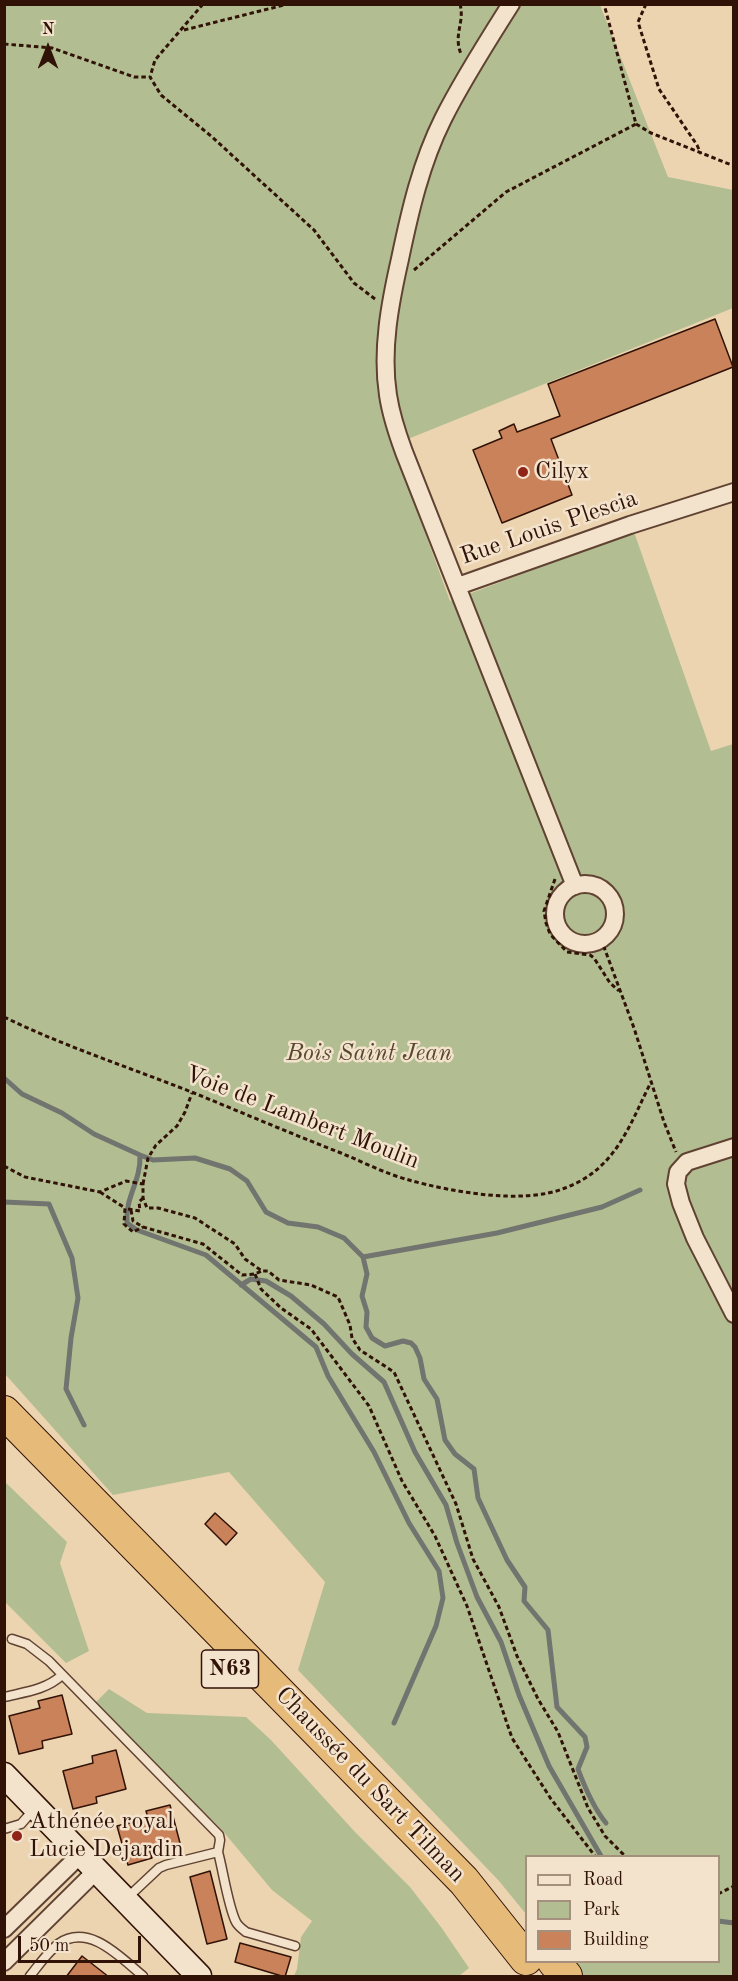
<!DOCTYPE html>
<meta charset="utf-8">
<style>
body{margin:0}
#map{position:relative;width:738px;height:1981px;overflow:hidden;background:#edd4b1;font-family:"Old Standard TT",serif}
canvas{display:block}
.frame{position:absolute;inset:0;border:6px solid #301207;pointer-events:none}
.legend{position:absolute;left:525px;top:1855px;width:195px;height:108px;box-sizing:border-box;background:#f3e3cc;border:2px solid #a58f7d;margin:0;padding:8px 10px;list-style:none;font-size:18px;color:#301207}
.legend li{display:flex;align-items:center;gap:12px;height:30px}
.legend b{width:30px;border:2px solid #a58f7d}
.north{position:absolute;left:18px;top:18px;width:60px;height:60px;-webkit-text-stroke:4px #f3e3cc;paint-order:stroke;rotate:0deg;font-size:16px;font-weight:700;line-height:24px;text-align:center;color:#301207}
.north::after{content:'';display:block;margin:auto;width:21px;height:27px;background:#301207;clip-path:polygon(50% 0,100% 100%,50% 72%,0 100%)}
.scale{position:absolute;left:18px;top:1936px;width:123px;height:27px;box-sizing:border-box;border:3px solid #301207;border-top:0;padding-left:8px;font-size:18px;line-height:21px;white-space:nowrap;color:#301207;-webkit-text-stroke:4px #f3e3cc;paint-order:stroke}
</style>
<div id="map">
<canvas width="738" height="1981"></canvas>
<div class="frame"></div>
<ul class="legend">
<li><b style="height:8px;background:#f3e3cc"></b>Road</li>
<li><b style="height:16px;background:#b2be91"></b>Park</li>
<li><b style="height:16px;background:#c98259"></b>Building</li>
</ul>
<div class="north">N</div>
<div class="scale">50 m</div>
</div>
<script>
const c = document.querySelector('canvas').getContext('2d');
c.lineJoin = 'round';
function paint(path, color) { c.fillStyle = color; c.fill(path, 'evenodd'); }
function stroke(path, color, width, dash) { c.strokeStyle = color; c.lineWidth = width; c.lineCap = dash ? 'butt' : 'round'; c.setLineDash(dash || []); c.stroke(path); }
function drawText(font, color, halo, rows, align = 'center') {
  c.font = font + ' "Old Standard TT",serif'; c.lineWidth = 5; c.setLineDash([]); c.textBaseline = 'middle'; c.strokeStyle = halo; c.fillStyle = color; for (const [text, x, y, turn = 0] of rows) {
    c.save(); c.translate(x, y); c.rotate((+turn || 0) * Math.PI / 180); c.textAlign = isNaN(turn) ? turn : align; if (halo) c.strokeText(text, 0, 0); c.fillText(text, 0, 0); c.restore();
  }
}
paint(new Path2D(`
 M4,5H600L668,177L733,190V308L393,445L450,601L634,532L711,751L733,744V1976H578L566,1962H718V1856H526V1914L499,1881L298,1670L325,1582L229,1472L113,1495L5,1374Z
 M4,1481L67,1542L60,1563L89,1651L66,1663L5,1602Z
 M109,1689L147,1713L246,1717L271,1740L355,1832L410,1887L441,1927L469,1968L459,1976H294L297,1969L301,1937L312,1921L272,1890L222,1830L95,1703Z`), '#b2be91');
stroke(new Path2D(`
 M4,1078L22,1094L62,1113L94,1134L140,1155L153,1160L195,1158L230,1169L247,1181L266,1212L288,1223L318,1227L344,1238L363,1257L367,1274L362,1296L367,1312L366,1327L372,1338L385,1346L403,1341L411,1343L415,1347L420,1358L424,1379L437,1399L445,1440L455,1454L474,1469L478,1498L507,1560L525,1587L524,1601L548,1630L557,1707L585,1737L587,1747L578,1769C585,1788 593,1807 606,1823
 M140,1155C141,1182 125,1196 127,1223L137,1230L206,1255L316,1347L328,1376L374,1452L409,1523L439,1571L443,1598L436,1626L394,1723
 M4,1202L49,1204L72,1258L78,1298L71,1338L66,1389L84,1425
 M363,1257L497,1233L602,1207L640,1190
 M241,1285L251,1279L266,1281L291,1296L324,1324L352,1354L384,1382L415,1452L446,1505L457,1543L477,1597L501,1642L519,1695L549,1766L601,1856
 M718,1921L734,1923`), '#71746f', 5);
const building = new Path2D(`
 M715,319L733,367L551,439L572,495L502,523L473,450L502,438L499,431L514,424L517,432L560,416L548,384Z
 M215,1513L237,1533L226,1545L205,1524Z
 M62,1695L72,1734L42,1741L43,1748L19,1754L9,1716L40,1708L38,1701Z
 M116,1750L126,1789L96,1797L97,1803L73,1809L63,1771L93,1763L92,1756Z
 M170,1805L180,1843L150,1851L152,1858L128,1865L117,1826L148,1818L146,1811Z
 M210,1871L227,1939L207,1944L190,1877Z
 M240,1943L291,1957L285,1977L235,1962Z
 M82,1956L109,1977H66Z`);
paint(building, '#c98259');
stroke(building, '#301207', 1.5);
const lane = new Path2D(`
 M12,1639L27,1644L49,1661L219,1835L220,1840L218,1852L166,1865L159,1868L126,1899
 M4,1697C25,1692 46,1690 62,1675
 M4,1829L21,1824L35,1808
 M218,1852C223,1870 228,1906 236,1922C238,1926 242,1929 246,1932L295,1946
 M30,1976C38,1966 47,1953 58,1944C89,1922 121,1958 143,1976`);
const street = new Path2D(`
 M511,4C487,42 463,79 443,119C421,163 410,211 400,259C390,303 381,350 388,395C391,415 397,433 404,452L575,886
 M458,586L630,525L734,492
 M555 914a30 30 0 1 1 60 0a30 30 0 1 1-60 0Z
 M734,1147L687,1162L678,1172L676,1184L681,1203L695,1238L734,1314
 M4,1929L80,1855
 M4,1962L96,1871`);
const secondary = new Path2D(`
 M4,1775L199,1976`);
const highway = new Path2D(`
 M4,1412L464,1881L526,1959
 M554,1962L566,1976`);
stroke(lane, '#5f4232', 11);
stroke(street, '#5f4232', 20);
stroke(secondary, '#301207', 27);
stroke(highway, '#301207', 34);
stroke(new Path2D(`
 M203,4L155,60L150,77L161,95L211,136L314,230L354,283L375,299
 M460,4C465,23 453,34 461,54
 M646,4L638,22L659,89L697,145L701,154
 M184,30L288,4
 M4,44L52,48L134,77H150
 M636,124L651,133L734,166
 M414,270L506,192L636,124L604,4
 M555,879L544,911L546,923L550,934L567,952L590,955L594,958L610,983L619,991
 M601,939L634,1028L664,1122L676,1152
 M4,1017C66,1047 131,1068 194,1093C243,1113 292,1134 341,1153C363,1162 386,1174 409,1180C452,1192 524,1205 565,1188C616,1169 629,1126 651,1082
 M4,1166L25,1177L100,1192L126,1181L143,1184V1198L147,1208H158L195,1218L235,1244L245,1259L262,1271H268L279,1280L311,1285L338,1297L350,1325L352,1338L360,1350L394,1372L456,1504L473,1559L499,1607L517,1656L538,1699L558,1732L588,1808L605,1836L625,1856
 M143,1184L148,1158L156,1145L177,1126L185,1112L192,1093
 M100,1192L125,1208L124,1224L133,1232L143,1227
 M128,1209L140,1211L139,1202L143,1198
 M131,1210L133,1221L143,1227L203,1244L242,1275L255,1274L262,1271
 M255,1274L261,1289L281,1308L311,1329L369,1406L402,1481L435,1536L467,1606L512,1738L551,1799L595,1856
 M718,1894L734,1886`), '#301207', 3, [4.5, 3]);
stroke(lane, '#f3e3cc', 8);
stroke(street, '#f3e3cc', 16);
stroke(secondary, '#f3e3cc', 24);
stroke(highway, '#e6ba78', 32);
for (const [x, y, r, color] of [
 [523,472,6,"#8f2418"],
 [17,1836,6,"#8f2418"]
]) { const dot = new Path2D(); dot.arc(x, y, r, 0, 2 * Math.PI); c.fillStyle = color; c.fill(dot); stroke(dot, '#f3e3cc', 2); }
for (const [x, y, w] of [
 [230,1669,57]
]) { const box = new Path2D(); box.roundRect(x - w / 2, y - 19, w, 38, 4.5); c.fillStyle = '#f3e3cc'; c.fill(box); stroke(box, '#301207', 1.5); }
drawText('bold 22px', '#301207', null, [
 ["N63",230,1669]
]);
drawText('24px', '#301207', '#f3e3cc', [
 ["Cilyx",535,472],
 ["Athénée royal",29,1822],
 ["Lucie Dejardin",29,1850]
], 'left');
drawText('24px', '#301207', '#f3e3cc', [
 ["Rue Louis Plescia",549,528,-19],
 ["Voie de Lambert Moulin",302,1118,21],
 ["Chaussée du Sart Tilman",370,1785,46]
]);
drawText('italic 24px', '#574630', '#f3e3cc', [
 ["Bois Saint Jean",369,1054]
]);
</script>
